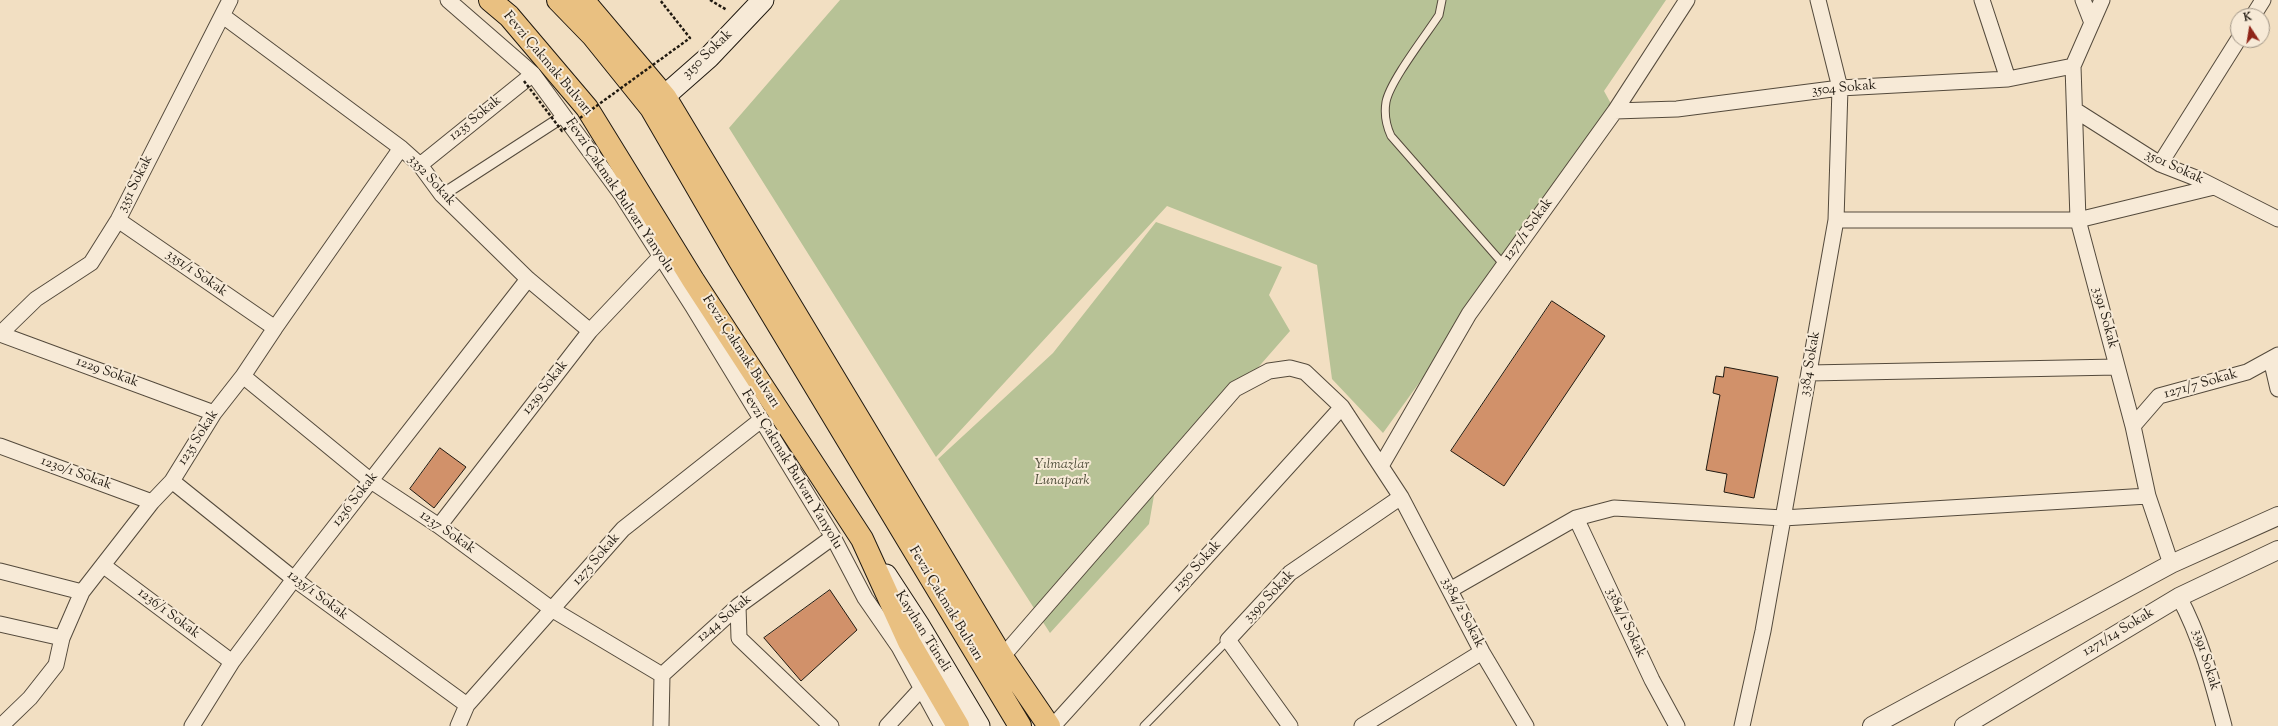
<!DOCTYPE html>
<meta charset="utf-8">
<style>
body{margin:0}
#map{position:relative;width:2278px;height:726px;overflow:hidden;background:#f2dfc2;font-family:"Sorts Mill Goudy",serif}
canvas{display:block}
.north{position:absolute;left:2230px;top:8px;width:40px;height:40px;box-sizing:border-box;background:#f7ead7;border:1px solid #a19687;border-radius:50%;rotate:348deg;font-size:11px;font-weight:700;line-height:16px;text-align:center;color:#201910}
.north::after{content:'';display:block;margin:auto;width:14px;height:18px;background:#8f2418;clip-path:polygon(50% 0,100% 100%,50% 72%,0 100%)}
</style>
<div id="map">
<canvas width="2278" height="726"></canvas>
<div class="north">K</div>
</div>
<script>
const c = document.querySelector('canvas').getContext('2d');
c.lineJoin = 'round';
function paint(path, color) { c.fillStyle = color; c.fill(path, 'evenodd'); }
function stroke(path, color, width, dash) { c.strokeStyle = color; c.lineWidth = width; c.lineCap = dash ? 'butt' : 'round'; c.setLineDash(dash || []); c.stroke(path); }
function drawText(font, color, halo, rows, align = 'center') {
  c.font = font + ' "Sorts Mill Goudy",serif'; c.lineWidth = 4; c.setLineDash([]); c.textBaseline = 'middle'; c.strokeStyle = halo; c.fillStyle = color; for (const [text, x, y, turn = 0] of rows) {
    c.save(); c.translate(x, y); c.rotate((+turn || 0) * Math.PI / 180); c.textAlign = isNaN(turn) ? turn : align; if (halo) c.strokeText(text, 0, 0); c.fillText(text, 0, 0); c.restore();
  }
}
paint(new Path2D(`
 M840,0H1666L1604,91L1615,111L1383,433L1332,379L1317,265L1167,206L936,457L729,128Z
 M1156,222L1282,267L1269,295L1290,331L1156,484L1149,524L1050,633L938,459L1053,353Z`), '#b7c296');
const building = new Path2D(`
 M1552,301L1605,336L1504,486L1451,451Z
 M1725,367L1778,377L1754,498L1724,492L1727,474L1706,470L1720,395L1713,393L1716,376L1723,377Z
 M440,448L466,467L434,508L410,489Z
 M830,590L857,630L801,681L764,638Z`);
paint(building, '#d1916a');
stroke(building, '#201910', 1);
const service = new Path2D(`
 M1442,0L1439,15C1426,35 1390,81 1386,102C1384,114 1386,125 1391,136L1504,265
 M1144,726L1228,640`);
const pedestrian = new Path2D(`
 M442,195L564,116`);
const minor = new Path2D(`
 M448,0L533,74L621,194L693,307L833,537L865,598L899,647L942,726
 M1982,0L2008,79
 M2083,0L2092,23
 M223,16L401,148L420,165L442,195L528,279L590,331
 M2253,16L2263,0
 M2073,66L2078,220L2133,426L2148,496L2171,564
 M2073,66L2102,0
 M2075,110L2160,164L2201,180L2278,219
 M1615,111L1677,109L1840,88L2008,79L2073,66
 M2160,164L2238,40
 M420,165L533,74
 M118,220L275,328
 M1836,220H2078L2214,187
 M0,334L36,299L91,263L118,220L230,0
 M0,334L214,413
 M2271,359L2278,389
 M1809,373L2117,367
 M243,376L371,481L439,526L553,610L662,675
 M2133,426L2159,396L2247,372L2278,355
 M0,446L152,502
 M1381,466L1469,314L1615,111L1687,0
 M172,481L294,579L467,705
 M1576,518L1652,680L1677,726
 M439,526L590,331L661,256
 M104,566L232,662
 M0,571L82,592
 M1450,590L1576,518L1614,508L1783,518L2148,496
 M2179,597C2201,638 2212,681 2224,726
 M738,606L739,638L831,726
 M0,624L62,638
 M1002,657L1235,389L1269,371L1290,368L1305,372L1342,407L1401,497L1482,652L1526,726
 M1,726L30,698L56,665L62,638L82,592L152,502L172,481L214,413L243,376L275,328L401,148
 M192,726L232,662L294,579L528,279
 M458,726L467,705L623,529L761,420
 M661,726L662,675L738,606L833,537
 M887,726L921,689
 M1053,726L1342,407
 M1290,726L1228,640L1290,573L1401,497
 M1362,726L1482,652
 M1742,726L1763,631L1836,220L1840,88L1818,0`);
const tertiary = new Path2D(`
 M1872,726L2171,564L2278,516
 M1964,726L2179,597L2278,550`);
const secondary = new Path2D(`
 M651,108L709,57L763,0
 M886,575L918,624L979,726`);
const primary = new Path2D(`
 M490,0L509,16L587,108L693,280L862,539L909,642L958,726
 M558,0L593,36L651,108L738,258L1020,726
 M583,0L665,97L1002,657L1049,726`);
stroke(service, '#544a3c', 9);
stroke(pedestrian, '#544a3c', 13);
stroke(minor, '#544a3c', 17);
stroke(tertiary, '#544a3c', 20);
stroke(secondary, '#201910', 23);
stroke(primary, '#201910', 24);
stroke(new Path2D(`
 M710,0L727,10`), '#201910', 2.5, [3, 2]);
stroke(service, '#f7ead7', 7);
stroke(pedestrian, '#f7ead7', 11);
stroke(minor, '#f7ead7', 15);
stroke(tertiary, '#f7ead7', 18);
stroke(secondary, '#f7ead7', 21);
stroke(primary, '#e9c081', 22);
stroke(new Path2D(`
 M524,81L562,131L690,38L660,0`), '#201910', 2.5, [3, 2]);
drawText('14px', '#201910', '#f7ead7', [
 ["3150 Sokak",708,55,-44],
 ["Fevzi Çakmak Bulvarı",547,64,50],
 ["3504 Sokak",1844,89,-5],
 ["1235 Sokak",476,119,-39],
 ["3501 Sokak",2174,168,25],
 ["3352 Sokak",431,181,48],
 ["3351 Sokak",136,184,-63],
 ["Fevzi Çakmak Bulvarı Yanyolu",619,196,56],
 ["1271/1 Sokak",1529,230,-54],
 ["3351/1 Sokak",196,274,35],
 ["3391 Sokak",2104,318,75],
 ["Fevzi Çakmak Bulvarı",740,352,57],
 ["3384 Sokak",1811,364,-80],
 ["1229 Sokak",107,373,20],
 ["1271/7 Sokak",2201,385,-16],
 ["1239 Sokak",546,388,-52],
 ["1235 Sokak",199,438,-57],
 ["Fevzi Çakmak Bulvarı Yanyolu",791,470,59],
 ["1230/1 Sokak",76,474,20],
 ["1236 Sokak",356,500,-52],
 ["1237 Sokak",447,533,35],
 ["1275 Sokak",597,560,-49],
 ["1250 Sokak",1198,567,-48],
 ["1235/1 Sokak",317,596,37],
 ["3390 Sokak",1270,597,-46],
 ["Fevzi Çakmak Bulvarı",945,604,59],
 ["3384/2 Sokak",1462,613,63],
 ["1236/1 Sokak",168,614,37],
 ["1244 Sokak",725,619,-40],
 ["3384/1 Sokak",1625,623,65],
 ["Kayıhan Tüneli",922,632,58],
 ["1271/14 Sokak",2119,633,-31],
 ["3391 Sokak",2205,660,73]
]);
drawText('italic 14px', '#4d4c38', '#f7ead7', [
 ["Yılmazlar",1062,466],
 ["Lunapark",1062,482]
]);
</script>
